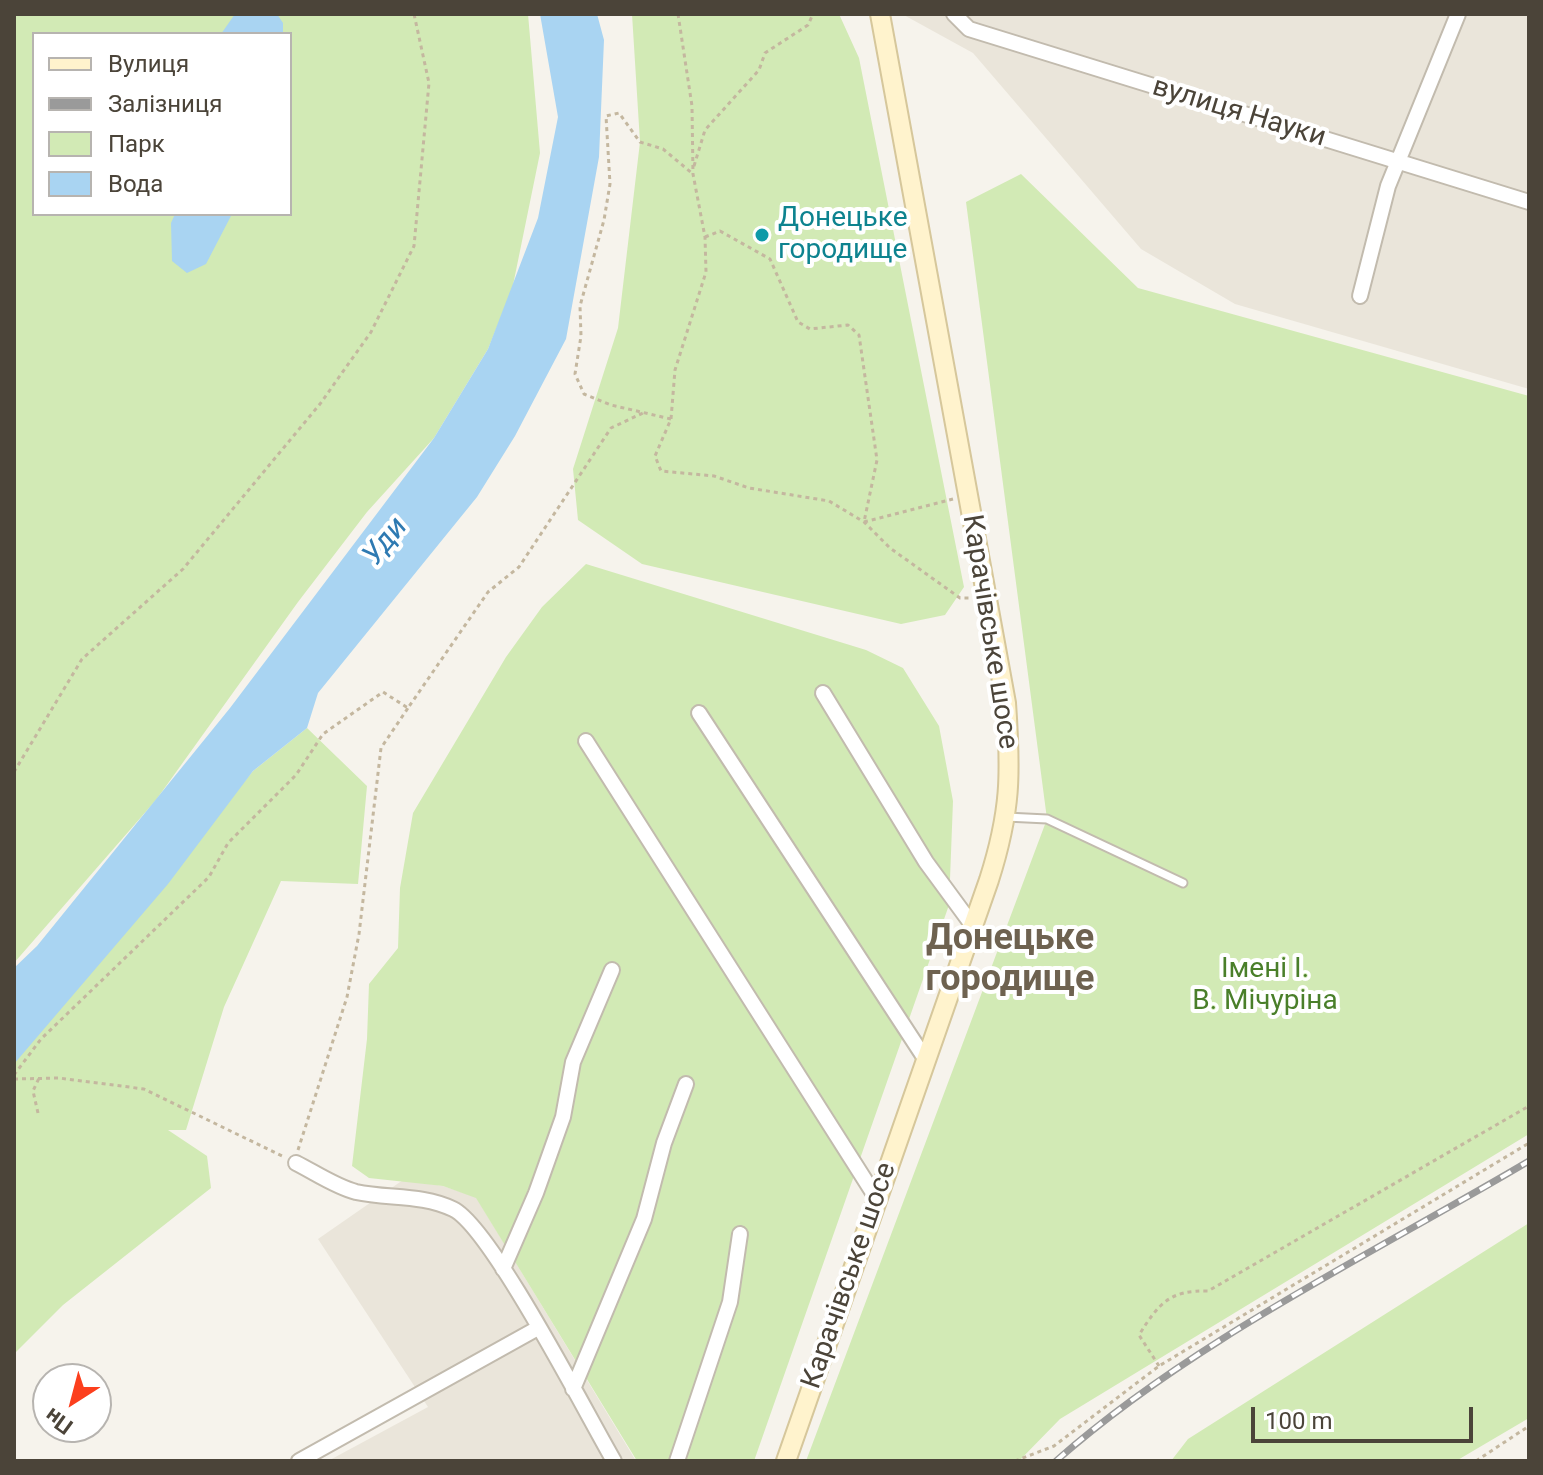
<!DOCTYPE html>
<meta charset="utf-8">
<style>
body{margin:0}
#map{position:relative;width:1543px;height:1475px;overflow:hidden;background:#f6f3ec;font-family:Roboto,sans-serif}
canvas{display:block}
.frame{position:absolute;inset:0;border:16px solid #4b4439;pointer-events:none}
.legend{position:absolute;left:32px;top:32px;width:260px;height:184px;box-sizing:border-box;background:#fff;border:2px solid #b7b4b0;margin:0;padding:10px 14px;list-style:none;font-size:24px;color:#4b4439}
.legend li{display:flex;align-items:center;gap:16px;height:40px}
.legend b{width:40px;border:2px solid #b7b4b0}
.north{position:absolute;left:32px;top:1363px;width:80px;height:80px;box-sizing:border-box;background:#fff;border:2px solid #b7b4b0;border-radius:50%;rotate:216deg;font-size:22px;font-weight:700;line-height:32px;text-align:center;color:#4b4439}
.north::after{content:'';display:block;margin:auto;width:28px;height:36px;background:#fc3f1d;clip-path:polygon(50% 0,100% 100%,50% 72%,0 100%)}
.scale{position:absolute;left:1251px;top:1407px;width:222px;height:36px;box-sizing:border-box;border:4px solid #4b4439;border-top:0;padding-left:10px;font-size:24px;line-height:28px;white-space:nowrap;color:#4b4439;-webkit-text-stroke:6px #fff;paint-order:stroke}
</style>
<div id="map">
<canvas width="1543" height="1475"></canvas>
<div class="frame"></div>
<ul class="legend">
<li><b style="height:10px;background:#fff3cd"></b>Вулиця</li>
<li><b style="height:10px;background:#9a9a9a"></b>Залізниця</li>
<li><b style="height:22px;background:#d2eab5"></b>Парк</li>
<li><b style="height:22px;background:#a9d4f2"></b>Вода</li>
</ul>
<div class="north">Пн</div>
<div class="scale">100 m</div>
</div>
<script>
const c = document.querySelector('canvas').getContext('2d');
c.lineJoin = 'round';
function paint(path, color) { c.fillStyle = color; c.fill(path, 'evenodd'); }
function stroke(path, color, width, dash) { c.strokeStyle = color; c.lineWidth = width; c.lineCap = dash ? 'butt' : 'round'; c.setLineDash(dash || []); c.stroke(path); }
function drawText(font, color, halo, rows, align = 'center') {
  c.font = font + ' Roboto,sans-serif'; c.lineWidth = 8; c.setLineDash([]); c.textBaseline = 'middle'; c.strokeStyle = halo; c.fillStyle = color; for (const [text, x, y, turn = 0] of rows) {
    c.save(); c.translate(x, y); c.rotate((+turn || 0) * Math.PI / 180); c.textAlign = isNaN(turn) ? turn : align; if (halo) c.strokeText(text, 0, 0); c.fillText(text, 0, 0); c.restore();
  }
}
paint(new Path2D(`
 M902,14H1529V389L1235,304L1141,249L973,53Z
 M403,1180L443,1186L476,1197L636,1461H328L428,1407L318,1239Z`), '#eae5da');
paint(new Path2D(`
 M14,14H528L540,153L512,290L488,349L434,438L367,512L298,602L156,800L14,963ZM34,34H290V214H34Z
 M632,14H839L859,58L964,587L945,615L901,624L642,564L578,520L573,469L618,328L640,142Z
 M1021,174L1138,288L1529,396V1134L1060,1419L1019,1461H806L1047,819L966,202Z
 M586,564L866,650L903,668L939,726L953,801L949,905L754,1461H637L476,1198L443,1186L369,1178L352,1166L367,1039L369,984L398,948L400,888L413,813L506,657L542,607Z
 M307,728L367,786L358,884L281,881L224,1007L186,1130H168L207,1156L211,1188L63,1305L14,1354V1061L253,771Z
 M1529,1223V1418L1456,1461H1171L1188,1439Z`), '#d2eab5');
paint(new Path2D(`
 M235,14H277L283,23V34H221Z
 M540,14H597L604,40L599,157L566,339L515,436L477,497L318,693L307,728L253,771L168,884L14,1064V968L37,946L230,708L434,438L488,349L538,218L558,117Z
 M175,214H232L206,264L187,273L172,261L171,223Z`), '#a9d4f2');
const lane = new Path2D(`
 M1006,817L1047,819L1183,883`);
const street = new Path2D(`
 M954,14L969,29L1529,202
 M1360,296L1388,186L1458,14
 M823,693L926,862L973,926
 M699,713L926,1060
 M586,741L877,1199
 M296,1163C314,1172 336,1187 356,1192C388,1199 422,1194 453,1209C491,1227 587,1415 614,1461
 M503,1269L536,1193L563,1117L573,1062L612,970
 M573,1389L644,1219L664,1143L686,1084
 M299,1461L538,1328
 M677,1461L730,1302L740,1234`);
const secondary = new Path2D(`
 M786,1461L989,880C1011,811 1011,774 1006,703L880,14`);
stroke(lane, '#c2bbae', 11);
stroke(street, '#c2bbae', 18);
stroke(secondary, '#d6c79b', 22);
stroke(new Path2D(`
 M678,14L692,106L693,174L705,237L706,272L675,370L671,419L655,456L661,471L714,476L749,488L829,501L864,522L890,548L960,598H972
 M694,166L705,130L759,70L765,53L808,25L813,14
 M705,237L720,231L770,259L798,322L810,329L848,325L859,335L877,460L864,522
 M671,419L611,405L584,394L575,374L581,336L580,306L604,220L610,184L606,116L619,113L640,142L663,149L693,174
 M864,522L953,499
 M14,772L82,659L183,569L320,404L371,332L414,246L429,83L414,14
 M14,1075L41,1039L209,877L228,843L296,775L323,734L383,692L408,708L488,592L519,567L611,428L645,412
 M14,1079L59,1078L144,1089L282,1156
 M38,1113L33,1091L40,1076
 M298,1150L347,997L359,934L381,748L408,708
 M1159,1366L1139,1335C1159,1303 1170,1290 1208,1291L1529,1106
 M1015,1461L1054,1446L1159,1366L1529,1143
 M1476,1461L1529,1426`), '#c4b79f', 3, [4, 4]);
stroke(lane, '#fff', 7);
stroke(street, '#fff', 14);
stroke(secondary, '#fff3cd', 18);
const rail = new Path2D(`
 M1056,1461C1190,1342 1374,1253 1529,1161`);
stroke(rail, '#9a9a9a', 7);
stroke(rail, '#fff', 4, [12]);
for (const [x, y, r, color] of [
 [762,235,8,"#0f9aa8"]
]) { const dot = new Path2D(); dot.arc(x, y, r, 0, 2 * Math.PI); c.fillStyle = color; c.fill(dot); stroke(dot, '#fff', 3); }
drawText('28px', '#4b4439', '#fff', [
 ["вулиця Науки",1239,113,17],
 ["Карачівське шосе",989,632,81],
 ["Карачівське шосе",850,1276,-71]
]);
drawText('28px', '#0d838f', '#fff', [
 ["Донецьке",778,219],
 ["городище",778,251]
], 'left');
drawText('28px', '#4a7f2a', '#fff', [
 ["Імені І.",1265,970],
 ["В. Мічуріна",1265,1002]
]);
drawText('italic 30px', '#2e7ab2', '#fff', [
 ["Уди",386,542,-51]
]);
drawText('bold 36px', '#6e6250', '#fff', [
 ["Донецьке",1010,940],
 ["городище",1010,981]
]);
</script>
